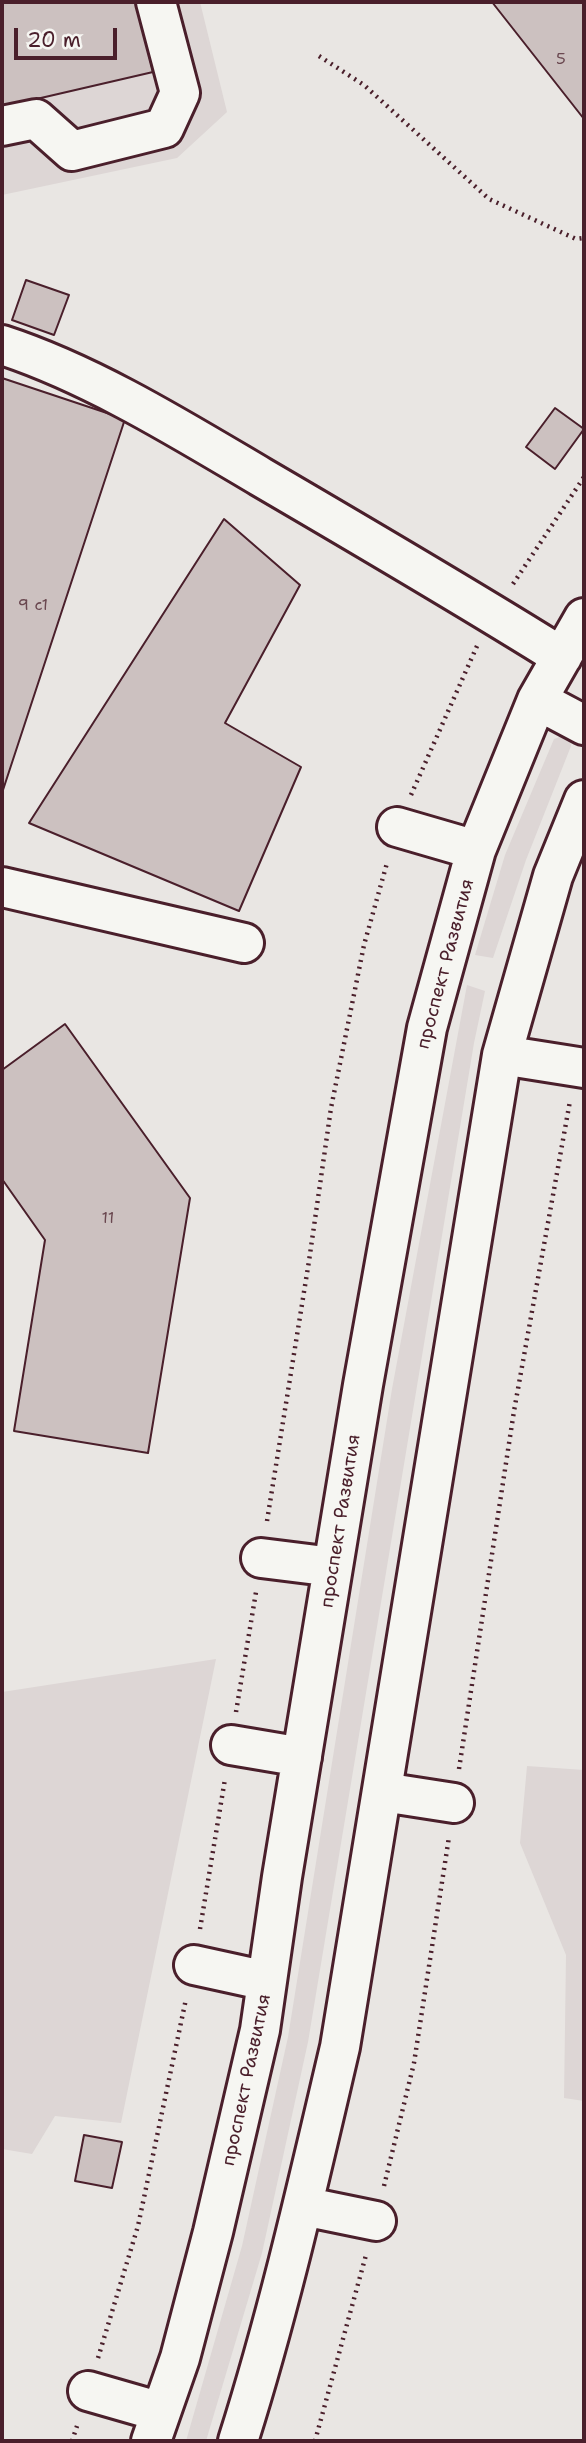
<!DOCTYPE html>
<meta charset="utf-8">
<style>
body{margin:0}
#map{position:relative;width:586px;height:2443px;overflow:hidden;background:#f6f6f2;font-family:"Shantell Sans",sans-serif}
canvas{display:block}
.frame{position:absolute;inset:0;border:4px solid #4a1f2b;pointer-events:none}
.scale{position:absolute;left:14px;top:28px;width:103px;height:32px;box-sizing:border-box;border:4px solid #4a1f2b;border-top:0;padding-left:9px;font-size:21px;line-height:24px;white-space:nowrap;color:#4a1f2b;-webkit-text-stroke:5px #f6f6f2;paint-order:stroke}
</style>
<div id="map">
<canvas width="586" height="2443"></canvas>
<div class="frame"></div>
<div class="scale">20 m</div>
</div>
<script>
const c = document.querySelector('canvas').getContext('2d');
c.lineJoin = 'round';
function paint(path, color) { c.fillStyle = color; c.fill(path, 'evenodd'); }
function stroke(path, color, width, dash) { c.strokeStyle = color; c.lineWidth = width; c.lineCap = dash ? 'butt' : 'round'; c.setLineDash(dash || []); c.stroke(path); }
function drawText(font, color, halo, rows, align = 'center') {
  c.font = font + ' "Shantell Sans",sans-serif'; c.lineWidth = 7; c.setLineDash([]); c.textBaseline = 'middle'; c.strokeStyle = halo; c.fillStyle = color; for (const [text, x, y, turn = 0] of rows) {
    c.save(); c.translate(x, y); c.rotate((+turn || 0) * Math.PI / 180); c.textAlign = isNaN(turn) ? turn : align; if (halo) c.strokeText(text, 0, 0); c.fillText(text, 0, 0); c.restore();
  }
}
paint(new Path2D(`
 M2,2H584V2441H2Z`), '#e9e6e3');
paint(new Path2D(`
 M2,2H200L227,112L177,158L2,195Z
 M565,735L570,740L571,746L526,860L493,958L475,955L505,855L554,739Z
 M467,985L485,991L474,1043L308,2042L262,2253L206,2441H186L242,2246L288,2037L392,1389Z
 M216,1659L121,2123L55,2116L32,2154L2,2149V1692Z
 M527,1766L584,1770V2101L564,2098L566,1955L520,1843Z`), '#ddd6d5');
const building = new Path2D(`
 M2,2H137L153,72L2,107Z
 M492,2H584V119Z
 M26,280L69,295L54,335L12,320Z
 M2,378L125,419L2,793Z
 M555,408L584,429L555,469L526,447Z
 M224,519L300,585L225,723L301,767L239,911L29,823Z
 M65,1024L190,1198L148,1453L14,1431L45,1240L2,1179V1070Z
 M84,2135L122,2142L112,2188L75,2181Z`);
paint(building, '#ccc1c0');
stroke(building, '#4a1f2b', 2);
const minor = new Path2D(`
 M2,126L36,119L72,151L164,128L180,93L156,2
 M2,345C91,374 180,429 261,477C362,536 463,595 562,657
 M537,700L584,725
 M397,827L476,850
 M2,887L244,943
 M502,1055L584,1068
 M261,1558L333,1567
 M231,1745L302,1757
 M383,1792L454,1803
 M194,1965L267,1981
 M303,2206L376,2221
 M88,2391L161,2412
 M151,2441L180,2358L213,2232L260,2030L282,1877L363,1385L427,1028L476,850L537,700L584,618
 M238,2441C279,2312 309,2179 340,2047L502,1055L553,876L584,800`);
stroke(minor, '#4a1f2b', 44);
stroke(new Path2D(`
 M319,56L364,85L489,199L576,239L584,238
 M513,584L584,477
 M411,795L477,646
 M267,1521L309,1261L331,1108L364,945L387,863
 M236,1712L256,1592
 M459,1769L514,1411L570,1101
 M200,1929L225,1779
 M384,2186L414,2063L449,1837
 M98,2358L138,2226L186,1999
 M72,2441L77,2426
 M315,2441L366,2255`), '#4a1f2b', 4.5, [2, 5]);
stroke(minor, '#f6f6f2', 38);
drawText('16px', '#6a4850', null, [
 ["5",561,60],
 ["9 с1",33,606],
 ["11",108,1219]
]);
drawText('19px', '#4a1f2b', '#f6f6f2', [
 ["проспект Развития",446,964,-75],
 ["проспект Развития",341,1521,-81],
 ["проспект Развития",247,2080,-78]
]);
</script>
